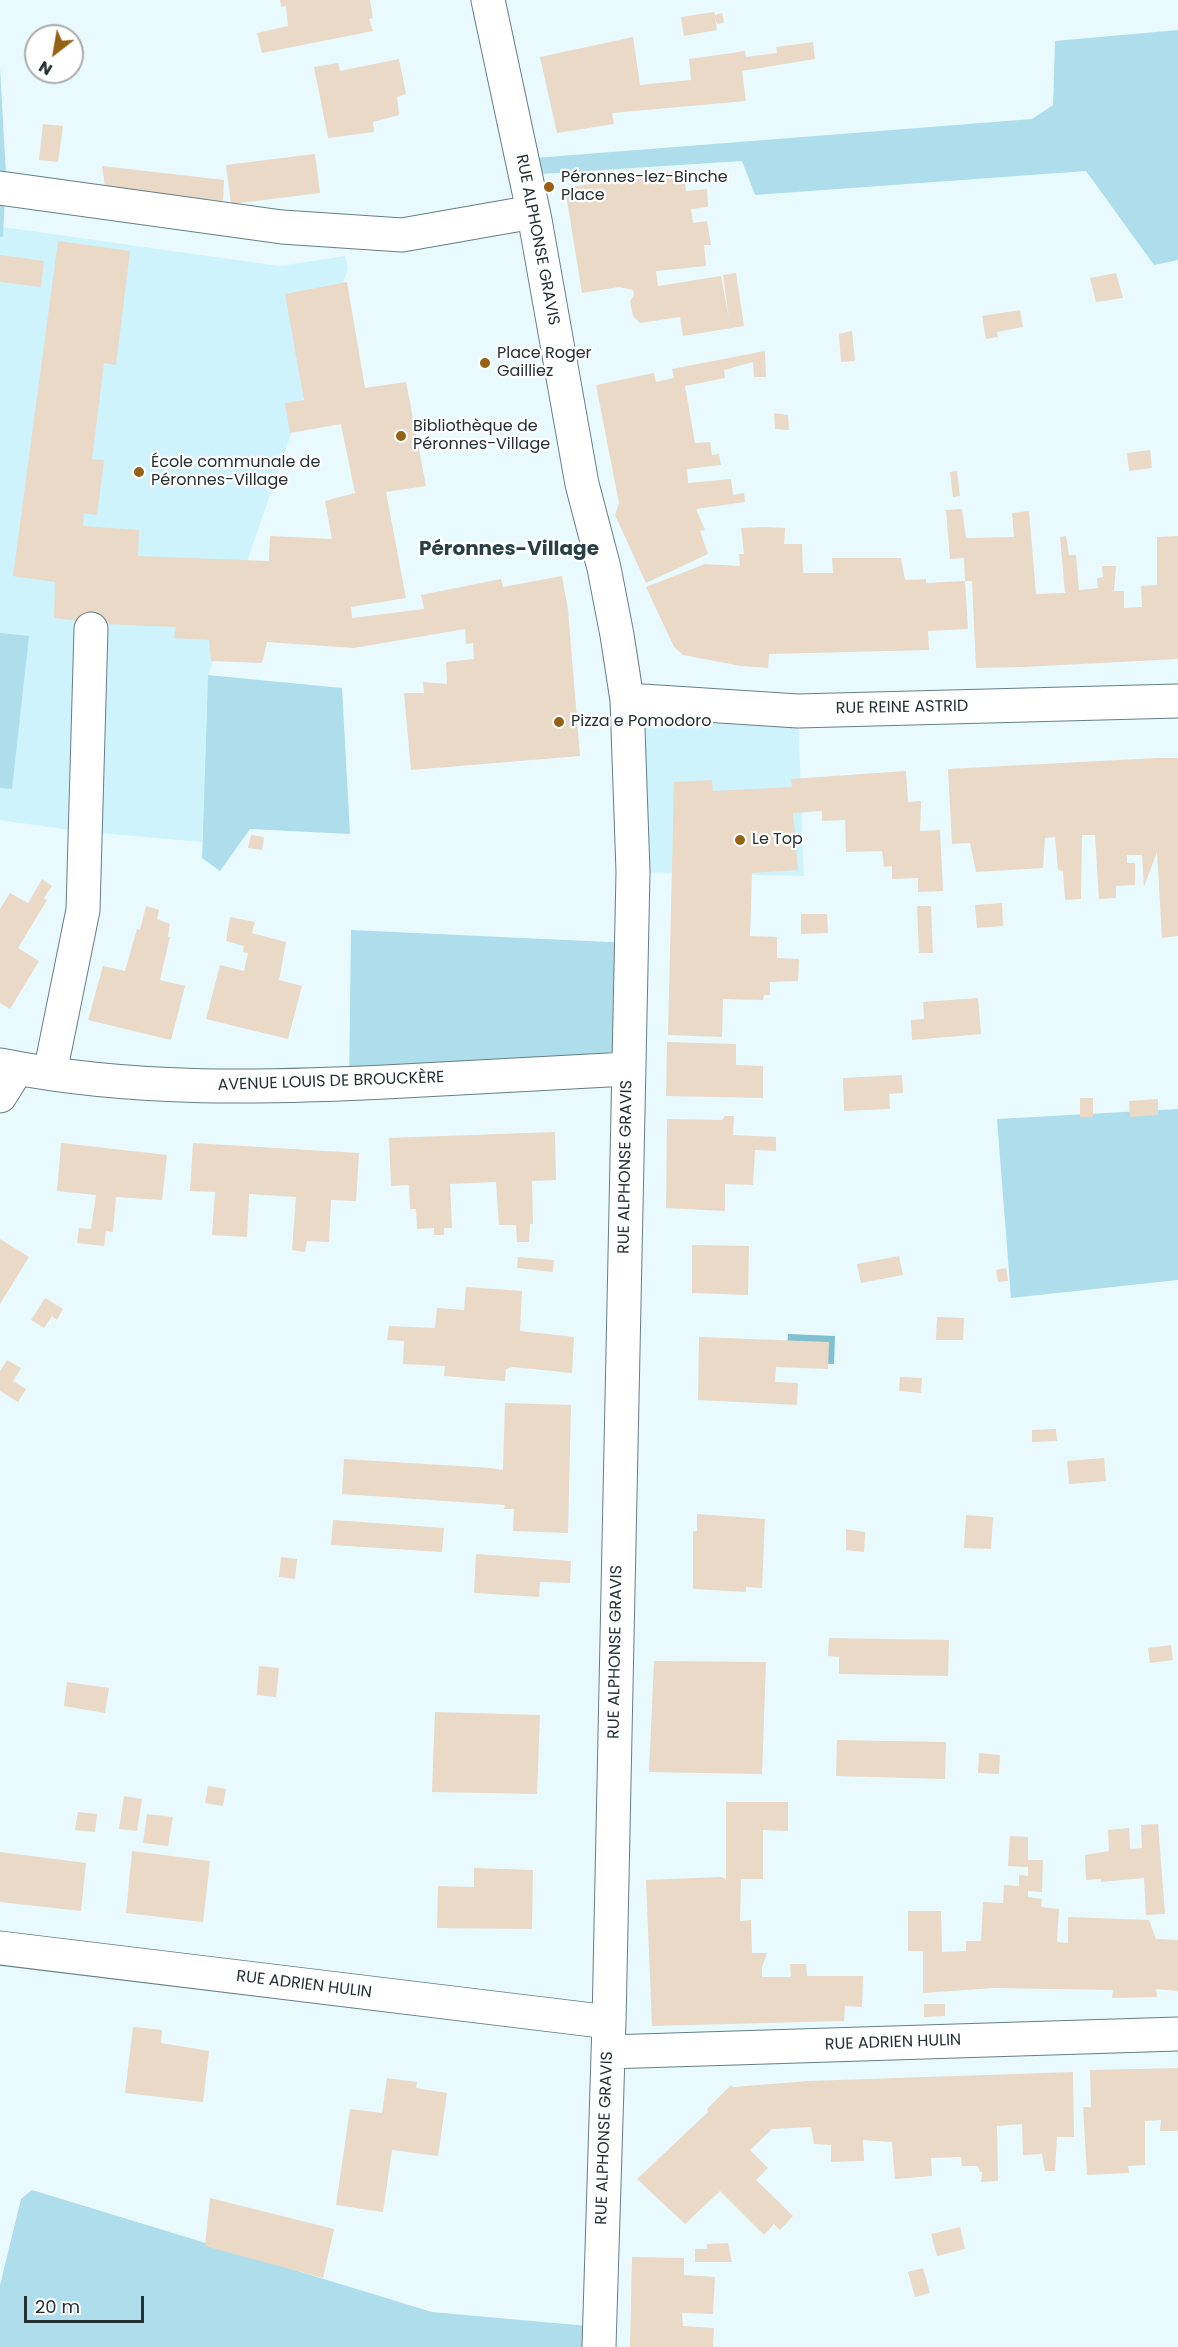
<!DOCTYPE html>
<meta charset="utf-8">
<style>
body{margin:0}
#map{position:relative;width:1178px;height:2347px;overflow:hidden;background:#e9fafe;font-family:Poppins,sans-serif}
canvas{display:block}
.north{position:absolute;left:24px;top:24px;width:60px;height:60px;box-sizing:border-box;background:#fff;border:2px solid #a8acad;border-radius:50%;rotate:211deg;font-size:16px;font-weight:700;line-height:24px;text-align:center;color:#253032}
.north::after{content:'';display:block;margin:auto;width:21px;height:27px;background:#956215;clip-path:polygon(50% 0,100% 100%,50% 72%,0 100%)}
.scale{position:absolute;left:24px;top:2296px;width:120px;height:27px;box-sizing:border-box;border:3px solid #253032;border-top:0;padding-left:8px;font-size:18px;line-height:21px;white-space:nowrap;color:#253032;-webkit-text-stroke:4px #fff;paint-order:stroke}
</style>
<div id="map">
<canvas width="1178" height="2347"></canvas>
<div class="north">N</div>
<div class="scale">20 m</div>
</div>
<script>
const c = document.querySelector('canvas').getContext('2d');
c.lineJoin = 'round';
function paint(path, color) { c.fillStyle = color; c.fill(path, 'evenodd'); }
function stroke(path, color, width, dash) { c.strokeStyle = color; c.lineWidth = width; c.lineCap = dash ? 'butt' : 'round'; c.setLineDash(dash || []); c.stroke(path); }
function drawText(font, color, halo, rows, align = 'center') {
  c.font = font + ' Poppins,sans-serif'; c.lineWidth = 4.5; c.setLineDash([]); c.textBaseline = 'middle'; c.strokeStyle = halo; c.fillStyle = color; for (const [text, x, y, turn = 0] of rows) {
    c.save(); c.translate(x, y); c.rotate((+turn || 0) * Math.PI / 180); c.textAlign = isNaN(turn) ? turn : align; if (halo) c.strokeText(text, 0, 0); c.fillText(text, 0, 0); c.restore();
  }
}
paint(new Path2D(`
 M3,227L279,266L345,256L348,268L208,675L202,842L77,831L0,820V237H3Z
 M627,700L798,711L804,876L633,872Z`), '#cef3fd');
paint(new Path2D(`
 M1178,30V260L1154,265L1086,171L755,195L742,161L526,175L522,159L1032,119L1053,105L1055,41Z
 M0,68L6,174L3,237H0Z
 M0,633L29,636L12,789L0,788Z
 M208,675L342,688L350,834L250,829L220,871L202,858Z
 M351,930L631,943L627,1069L349,1084Z
 M1178,1109V1280L1011,1298L997,1119Z
 M32,2190L432,2312L599,2327V2347H0V2285L21,2199Z`), '#aedeeb');
paint(new Path2D(`
 M788,1334L835,1336L834,1364L786,1362Z`), '#80bfcf');
paint(new Path2D(`
 M280,0H370L373,18L369,19L373,31L262,53L257,33L288,26L286,6L281,7Z
 M714,12L715,15L722,13L723,17L724,23L717,24L715,17L717,30L684,36L681,17Z
 M633,37L640,85L691,80L689,59L732,53L745,51L746,57L777,53L776,47L813,42L815,59L742,71L746,101L612,113L614,124L557,133L540,57Z
 M399,59L406,94L397,97L399,115L373,122L374,132L328,138L314,67L338,63L340,71Z
 M43,124L63,126L58,162L39,160Z
 M315,154L320,193L231,204L226,165Z
 M102,166L224,180L223,201L105,187Z
 M663,172L684,173L686,191L707,189L708,207L691,209L693,223L707,221L711,245H704L706,266L656,271L658,286L721,276L729,319L723,275L736,273L744,326L683,336L680,317L640,323L633,316L630,301L634,295L633,290L619,287L582,293L565,188Z
 M58,241L130,251L116,365L104,363L92,459L104,460L97,515L84,513L83,526L139,530L138,556L269,561L270,536L332,539L325,501L355,493L341,424L290,433L285,403L304,400L285,294L347,282L365,388L406,382L426,486L386,492L406,598L351,607L352,618L424,609L421,595L501,579L503,587L562,576L568,610L580,756L411,770L404,693H424L423,682L447,684L446,662L474,659L473,643L466,644L465,629L354,648L267,642L262,663L211,661L209,640L174,638L176,627L103,624L54,618L55,582L13,576Z
 M0,255L44,261L41,287L0,282Z
 M1116,273L1123,298L1096,302L1090,278Z
 M1020,310L1023,327L997,332L998,337L986,339L982,316Z
 M852,331L855,361L841,362L839,334Z
 M765,351L766,377H754L753,362L724,370L725,378L685,386L695,443L710,442L712,455L719,454L721,465L687,469L688,483L731,479L733,495L744,493L745,502L696,509L705,530L700,531L708,554L646,583L615,515L619,503L596,385L654,373L656,382L674,378L672,369Z
 M774,413L788,415L789,430L775,429Z
 M1150,450L1152,468L1129,471L1127,453Z
 M957,471L960,496L953,497L950,472Z
 M962,509L966,538L1014,537L1012,513L1029,511L1036,594L1065,593L1060,537L1066,536L1069,555H1076L1079,590L1098,588L1097,578L1103,577L1102,566H1116L1114,591H1124V608L1142,607L1141,586L1157,585V537L1178,536V659L1023,667L976,668L972,581H965L964,558L950,559L946,510Z
 M763,527L785,528L784,544H802L803,573H833L832,558H901L905,580L926,579V583L965,581L968,629L928,631L929,650L769,654L768,668L741,666L683,655L674,647L646,587L705,564L740,566L739,554H744L741,528Z
 M1157,758H1178V936L1162,938L1157,852L1144,887L1142,855H1127V863H1135V885L1116,886V898L1099,899L1095,835H1082L1081,899L1065,900L1063,871L1058,870L1055,837L1045,838L1043,868L976,872L970,843L952,844L948,769Z
 M906,771L908,802L921,801L920,831L940,830L943,891L918,892V878L892,879V866L884,867L882,851L846,852L845,820L822,821V811L793,813L798,870L752,873L750,936L777,937V958L799,959L798,981L770,982V995H764L763,1000L723,999L722,1037L668,1035L674,782L712,780L713,791L792,787L791,779Z
 M251,835L264,837L262,850L248,848Z
 M42,879L52,886L44,898L47,900L18,948L39,961L10,1009L0,1003V909L10,893L28,903Z
 M1002,903L1003,926L977,928L975,905Z
 M146,906L159,910L157,919L170,924L168,937H170L160,980L185,986L171,1040L88,1020L103,966L125,971L137,929L140,930Z
 M917,906H931L933,953H919Z
 M801,914H827L828,933L801,934Z
 M230,917L255,922L252,933L286,942L279,980L302,986L288,1039L206,1019L220,965L244,971L248,953L243,952L244,946L226,941Z
 M978,998L981,1034L912,1040L911,1020L924,1019L923,1002Z
 M667,1042L736,1044V1065L763,1066V1098L666,1096Z
 M902,1075L903,1093L889,1094L890,1109L844,1111L843,1078Z
 M1080,1098H1093V1117H1080Z
 M1158,1099V1115L1130,1117L1129,1101Z
 M725,1116H734L733,1135L776,1137V1151L755,1150L753,1185L725,1184V1211L666,1208L667,1119L722,1120Z
 M555,1132L556,1180L532,1181L533,1224H530L529,1242H517L516,1225H499L496,1182L450,1184L452,1228H444V1235H434V1228L417,1229L416,1209H410L409,1185L391,1186L389,1138Z
 M61,1143L167,1155L162,1200L116,1197L113,1232L106,1231L104,1246L77,1243L79,1228L91,1229L96,1195L57,1191Z
 M193,1143L359,1153L356,1201L331,1200L329,1242L307,1241L305,1252L292,1250L296,1197L249,1194L247,1237L212,1235L215,1192L190,1191Z
 M0,1239L29,1257L0,1304Z
 M692,1245L749,1246L748,1295L692,1293Z
 M899,1256L903,1275L861,1283L857,1264Z
 M518,1257L554,1260L553,1272L517,1268Z
 M1006,1268L1008,1281L998,1282L996,1270Z
 M466,1287L522,1291L520,1331L574,1337L572,1373L513,1367L506,1369L505,1381L444,1376L445,1366L403,1364L404,1341L387,1340L389,1326L435,1328L437,1308L464,1310Z
 M45,1298L63,1309L57,1320L52,1316L44,1328L31,1320Z
 M937,1317L964,1318L963,1340H936Z
 M699,1337L829,1342L828,1369L776,1367L775,1382L798,1383L797,1405L698,1400Z
 M7,1360L21,1368L13,1381L26,1389L18,1402L0,1391V1371Z
 M900,1377L922,1378L921,1393L899,1391Z
 M505,1403L571,1405L568,1533L513,1531L514,1509H504L505,1505L342,1494L344,1459L491,1468L503,1470Z
 M1056,1429L1057,1441L1032,1442V1430Z
 M1104,1458L1106,1481L1069,1484L1067,1461Z
 M697,1514L765,1519L762,1588L746,1587V1592L693,1589V1531H697Z
 M966,1515L993,1517L991,1549L964,1548Z
 M333,1520L444,1528L442,1552L331,1545Z
 M846,1529L865,1532L864,1552L846,1550Z
 M476,1554L571,1561L570,1583L540,1582L539,1597L474,1593Z
 M281,1557L297,1559L295,1579L279,1577Z
 M829,1638L949,1640L948,1676L839,1674V1657L828,1656Z
 M1171,1645L1173,1660L1150,1663L1148,1648Z
 M654,1661L766,1662L762,1774L649,1772Z
 M259,1666L279,1668L276,1697L257,1695Z
 M67,1682L109,1688L105,1713L64,1706Z
 M435,1712L540,1715L537,1794L432,1792Z
 M837,1740L946,1742L945,1779L836,1776Z
 M979,1753L1000,1755L999,1774L978,1773Z
 M208,1786L226,1789L223,1806L205,1803Z
 M124,1796L142,1799L137,1831L119,1829Z
 M726,1802H788V1831L763,1830V1879H741L740,1921L751,1920L752,1953H767L762,1967V1977H791L790,1964H806L807,1976H863L862,2007L845,2006L844,2021L652,2026L646,1880L721,1877L726,1879Z
 M78,1812L97,1814L95,1832L75,1830Z
 M147,1814L173,1817L168,1846L143,1843Z
 M1158,1824L1165,1914L1146,1915L1144,1878L1101,1882V1879L1086,1880L1085,1855L1109,1851L1108,1830L1129,1828L1130,1849L1142,1848L1141,1825Z
 M1010,1836L1028,1837V1860H1043L1042,1892L1028,1891V1897L1042,1899L1041,1907L1059,1909L1057,1942L1068,1943V1917L1149,1920L1156,1939L1178,1940V1991L1156,1989L1157,1997L1112,1998L1113,1990L993,1988L923,1993V1951H908V1911H941L942,1952L966,1951V1941H981L983,1902L1003,1903L1004,1885L1019,1886V1875L1028,1876V1867L1008,1866Z
 M132,1851L210,1861L203,1922L126,1913Z
 M0,1852L86,1863L81,1911L0,1902Z
 M474,1868L533,1870L532,1929L437,1928L438,1886L474,1887Z
 M924,2004H945V2016L924,2017Z
 M133,2027L162,2030L161,2043L209,2051L203,2102L125,2093Z
 M1178,2068V2131H1160L1161,2120L1145,2121V2165L1128,2166L1129,2173L1087,2175L1083,2107H1091L1090,2070Z
 M1073,2072L1074,2137H1057L1055,2171H1045L1042,2154L1023,2155L1022,2124L997,2126L998,2181L981,2182L982,2172H980L978,2166H962L961,2157L931,2158L932,2176L895,2179L892,2142L863,2140L864,2161L831,2162V2145L814,2144L811,2127L772,2129L750,2150L768,2168L756,2180L793,2216L780,2230L774,2224L764,2235L720,2191L685,2224L637,2179L708,2112L707,2109L731,2085L733,2087L809,2081Z
 M387,2078L417,2082L416,2088L447,2093L438,2156L392,2150L383,2212L336,2205L350,2109L382,2113Z
 M210,2198L334,2229L323,2278L205,2246Z
 M960,2227L965,2249L937,2256L931,2234Z
 M728,2243L732,2262H695V2249H707V2244Z
 M632,2257L684,2258V2275L715,2277L713,2314L682,2313L683,2326L714,2328L713,2347H630Z
 M923,2268L930,2293L915,2297L908,2272Z`), '#e9d9c6');
const minor = new Path2D(`
 M488,0L535,220L582,484L604,568L617,635L627,700L633,872L609,2022L599,2347
 M0,188L282,227L402,235L533,212
 M627,700L798,711L1178,701
 M0,1065C133,1092 270,1088 404,1081C479,1077 553,1073 627,1069
 M50,1073L83,910L91,629
 M0,1096L17,1069
 M0,1948L609,2022
 M608,2052L1178,2034`);
stroke(minor, '#657e85', 35);
stroke(minor, '#fff', 33);
for (const [x, y, r, color] of [
 [549,187,6,"#956215"],
 [485,363,6,"#956215"],
 [401,436,6,"#956215"],
 [139,472,6,"#956215"],
 [559,722,6,"#956215"],
 [740,840,6,"#956215"]
]) { const dot = new Path2D(); dot.arc(x, y, r, 0, 2 * Math.PI); c.fillStyle = color; c.fill(dot); stroke(dot, '#fff', 2); }
drawText('16px', '#253032', '#fff', [
 ["Péronnes-lez-Binche",561,178],
 ["Place",561,196],
 ["Place Roger",497,354],
 ["Gailliez",497,372],
 ["Bibliothèque de",413,427],
 ["Péronnes-Village",413,445],
 ["École communale de",151,463],
 ["Péronnes-Village",151,481],
 ["Pizza e Pomodoro",571,722],
 ["Le Top",752,840]
], 'left');
drawText('16px', '#253032', '#fff', [
 ["RUE ALPHONSE GRAVIS",537,240,79],
 ["RUE REINE ASTRID",902,708,-1],
 ["AVENUE LOUIS DE BROUCKÈRE",331,1082,-2],
 ["RUE ALPHONSE GRAVIS",626,1167,-89],
 ["RUE ALPHONSE GRAVIS",616,1652,-89],
 ["RUE ADRIEN HULIN",304,1985,7],
 ["RUE ADRIEN HULIN",893,2043,-2],
 ["RUE ALPHONSE GRAVIS",605,2138,-88]
]);
drawText('bold 20px', '#273e44', '#fff', [
 ["Péronnes-Village",509,550]
]);
</script>
